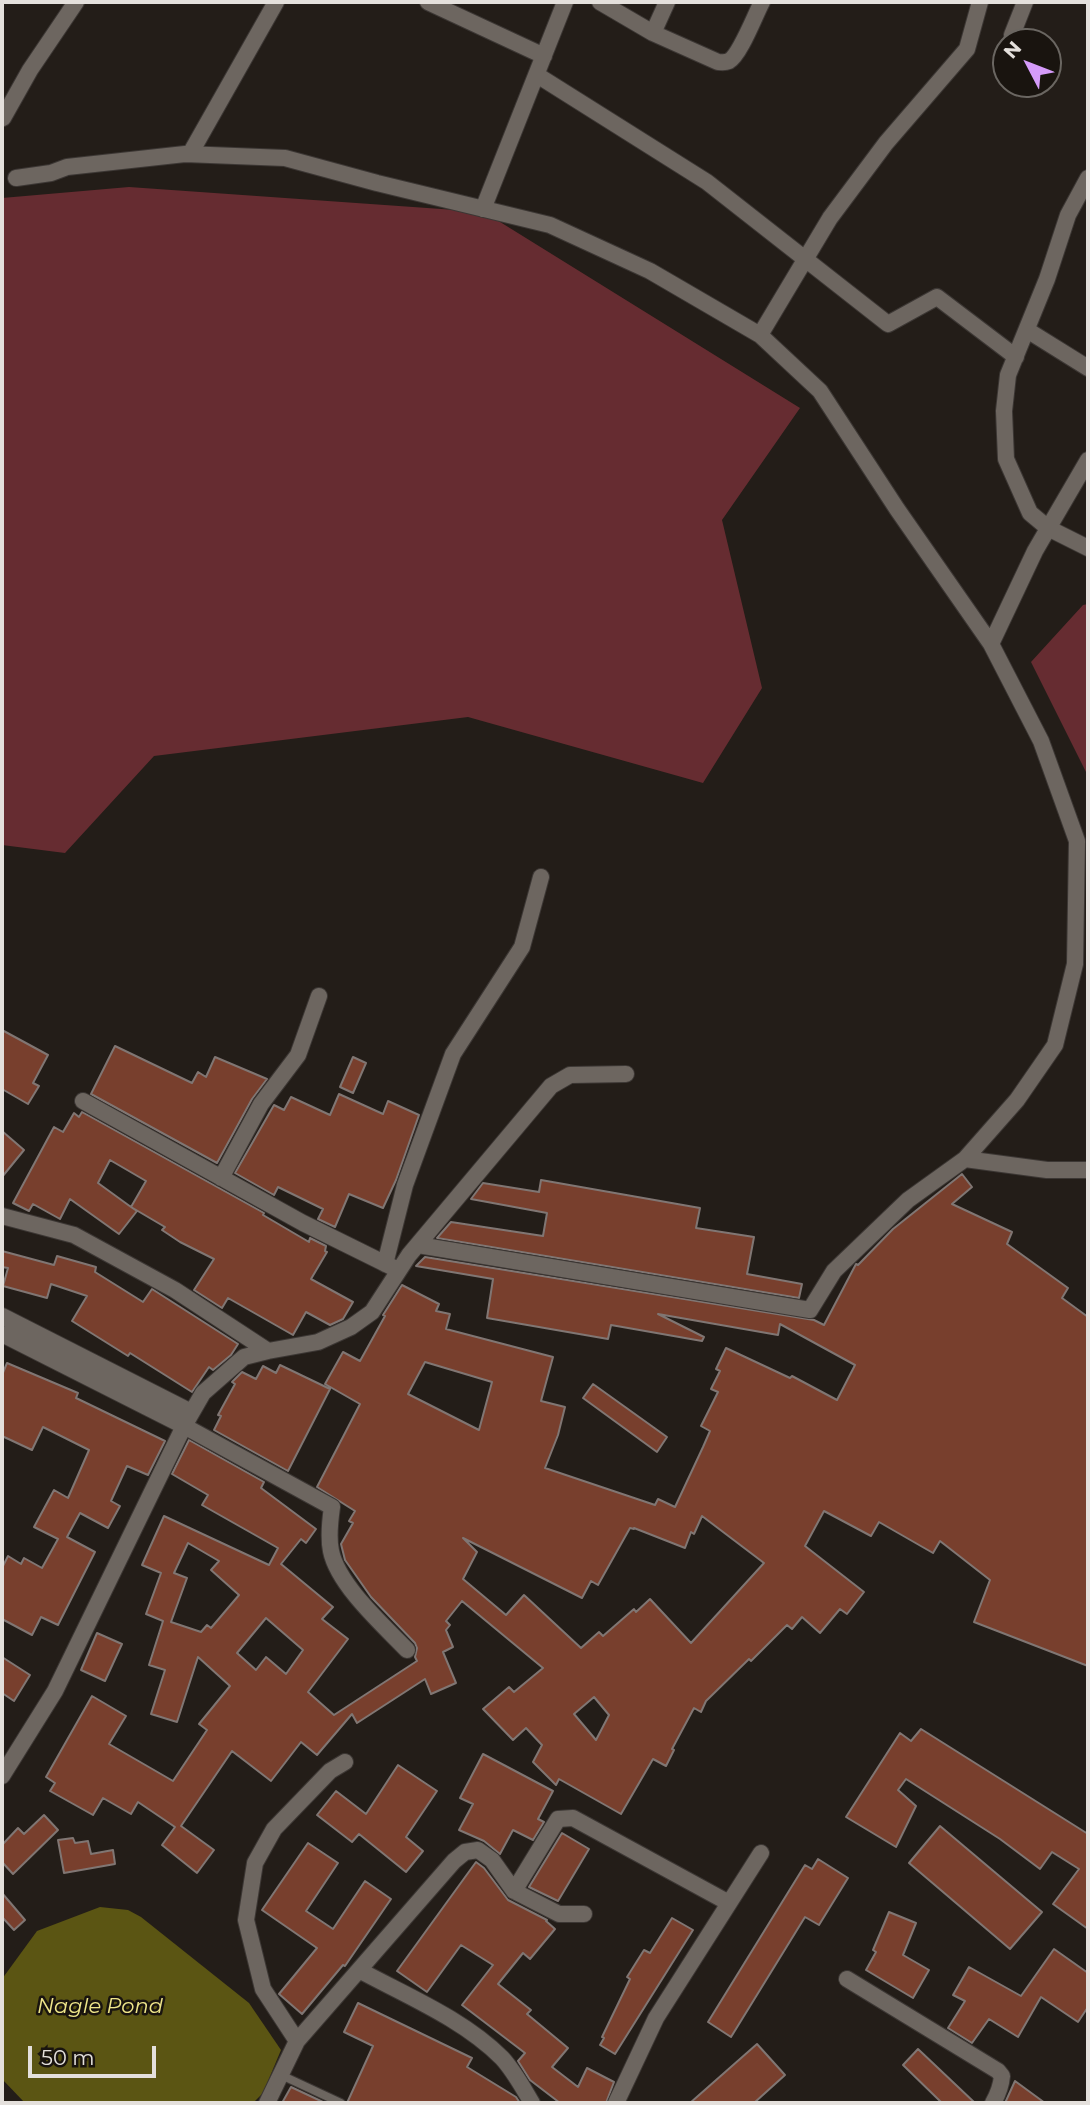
<!DOCTYPE html>
<style>
body{margin:0}
#map{position:relative;width:1090px;height:2105px;overflow:hidden;background:#231d18;font-family:Montserrat,sans-serif}
canvas{display:block}
.frame{position:absolute;inset:0;border:4px solid #e4e0dc;pointer-events:none}
.north{position:absolute;left:992px;top:28px;width:70px;height:70px;box-sizing:border-box;background:#19140f;border:2px solid #6a6661;border-radius:50%;rotate:312deg;font-size:19px;font-weight:700;line-height:28px;text-align:center;color:#e4e0dc}
.north::after{content:'';display:block;margin:auto;width:24px;height:32px;background:#d59bfa;clip-path:polygon(50% 0,100% 100%,50% 72%,0 100%)}
.scale{position:absolute;left:28px;top:2046px;width:128px;height:32px;box-sizing:border-box;border:4px solid #e4e0dc;border-top:0;padding-left:9px;font-size:21px;line-height:24px;white-space:nowrap;color:#e4e0dc;-webkit-text-stroke:5px #19140f;paint-order:stroke}
</style>
<div id="map">
<canvas width="1090" height="2105"></canvas>
<div class="frame"></div>
<div class="north">N</div>
<div class="scale">50 m</div>
</div>
<script>
const c = document.querySelector('canvas').getContext('2d');
c.lineJoin = 'round';
function paint(path, color) { c.fillStyle = color; c.fill(path, 'evenodd'); }
function stroke(path, color, width, dash) { c.strokeStyle = color; c.lineWidth = width; c.lineCap = dash ? 'butt' : 'round'; c.setLineDash(dash || []); c.stroke(path); }
function drawText(font, color, halo, rows, align = 'center') {
  c.font = font + ' Montserrat,sans-serif'; c.lineWidth = 5; c.setLineDash([]); c.textBaseline = 'middle'; c.strokeStyle = halo; c.fillStyle = color; for (const [text, x, y, turn = 0] of rows) {
    c.save(); c.translate(x, y); c.rotate((+turn || 0) * Math.PI / 180); c.textAlign = isNaN(turn) ? turn : align; if (halo) c.strokeText(text, 0, 0); c.fillText(text, 0, 0); c.restore();
  }
}
paint(new Path2D(`
 M129,187L484,212L800,408L722,520L762,688L703,783L468,717L154,756L65,853L2,845V198Z
 M1088,604V776L1031,662L1083,605Z`), '#662c31');
paint(new Path2D(`
 M100,1907L128,1910L141,1917L249,2003L281,2050L263,2093L253,2103H25L2,2079V1979L37,1931Z`), '#5b5513');
const building = new Path2D(`
 M2,1030L48,1055L33,1083L39,1086L28,1104L2,1089Z
 M115,1046L192,1083L198,1072L206,1077L215,1057L267,1079L252,1099L217,1163L91,1094Z
 M353,1057L366,1063L353,1093L340,1087Z
 M339,1094L383,1114L388,1101L419,1115L396,1180L383,1208L349,1194L335,1227L318,1219L323,1209L278,1187L274,1195L235,1173L274,1105L284,1110L291,1097L330,1115Z
 M82,1112L264,1213L263,1215L309,1242L310,1238L326,1246L325,1251L327,1252L311,1279L353,1302L343,1319L330,1325L306,1312L293,1335L228,1298L222,1308L194,1290L214,1259L180,1242L162,1230L165,1227L131,1207L137,1211L119,1234L70,1199L60,1219L33,1204L29,1211L13,1203L54,1127L63,1132L74,1113L79,1117ZM110,1160L146,1181L131,1207L98,1183Z
 M2,1131L24,1150L2,1177Z
 M962,1174L972,1187L952,1204L1012,1232L1007,1244L1068,1288L1062,1298L1088,1317V1666L974,1622L990,1580L940,1541L933,1553L879,1522L871,1536L824,1511L805,1546L864,1592L847,1614L840,1609L820,1633L802,1617L792,1629L787,1625L751,1661L749,1659L706,1701L701,1712L694,1708L672,1749L674,1750L666,1766L653,1759L621,1814L559,1779L556,1785L533,1762L542,1745L526,1728L513,1740L483,1709L509,1687L514,1692L543,1668L462,1601L446,1621L450,1625L446,1630L453,1647L443,1652L456,1683L431,1694L425,1679L357,1723L352,1714L317,1755L301,1742L271,1781L232,1751L181,1826L214,1850L197,1873L162,1845L175,1827L138,1802L131,1814L103,1798L93,1815L50,1791L55,1783L46,1777L92,1696L126,1716L109,1744L173,1781L207,1730L199,1724L230,1686L198,1657L177,1722L151,1714L165,1670L149,1665L163,1621L146,1614L161,1573L142,1565L164,1516L269,1565L278,1548L202,1505L208,1495L172,1474L189,1440L264,1482L261,1488L316,1529L306,1543L301,1539L281,1564L333,1607L322,1619L348,1639L308,1692L334,1715L417,1661L415,1657L417,1648L415,1643L371,1597L345,1560L341,1544L353,1523L349,1521L355,1511L317,1487L360,1404L325,1384L343,1352L360,1361L385,1316L383,1315L402,1285L439,1304L436,1311L450,1314L446,1329L553,1357L541,1401L565,1407L558,1435L545,1468L655,1505L658,1499L675,1507L703,1447L710,1431L701,1426L718,1392L711,1389L720,1371L716,1369L726,1348L790,1378L792,1376L837,1400L855,1365L780,1324L778,1335L658,1314L704,1337L702,1341L611,1325L608,1339L487,1318L493,1279L416,1266L425,1257L814,1320L824,1325L856,1264L858,1265L893,1229ZM425,1362L492,1382L479,1430L408,1394ZM702,1516L764,1563L691,1643L650,1599L636,1612L634,1609L603,1636L599,1632L581,1648L524,1595L506,1615L463,1579L477,1552L463,1538L582,1598L591,1581L598,1585L630,1528L634,1529V1528L685,1548L691,1532L694,1534ZM188,1543L219,1561L211,1570L239,1595L211,1628L207,1625L201,1632L171,1622L187,1578L174,1573ZM266,1618L303,1650L286,1674L266,1657L256,1670L237,1653ZM594,1697L609,1715L596,1740L574,1714Z
 M541,1180L700,1208L696,1228L754,1237L747,1274L802,1284L799,1298L437,1238L451,1222L543,1236L547,1213L471,1199L483,1183L539,1192Z
 M2,1251L54,1265L57,1256L96,1267L95,1272L143,1302L152,1289L238,1344L231,1355L213,1370L209,1367L192,1392L130,1353L128,1356L72,1321L87,1296L51,1284L47,1298L3,1286L8,1268L2,1267Z
 M7,1363L78,1393L76,1398L165,1441L148,1475L127,1466L111,1501L120,1506L108,1528L80,1513L67,1537L95,1552L58,1625L41,1617L32,1635L2,1619V1568L8,1556L21,1564L24,1558L42,1568L58,1539L34,1527L54,1490L68,1498L89,1450L43,1427L32,1450L2,1436V1375Z
 M280,1365L330,1389L288,1471L214,1430L221,1416L218,1415L235,1384L232,1382L242,1372L256,1379L263,1366L276,1373Z
 M593,1384L667,1437L657,1452L583,1398Z
 M97,1633L122,1644L105,1681L81,1670Z
 M2,1657L30,1675L14,1701L2,1693Z
 M921,1729L1088,1834V1929L1053,1904L1079,1869L1052,1852L1040,1869L1000,1839L906,1779L898,1790L916,1806L896,1847L846,1817L900,1733L911,1741Z
 M483,1754L553,1791L538,1819L544,1822L533,1840L513,1830L500,1854L484,1841L459,1830L473,1804L460,1798Z
 M398,1765L437,1791L406,1837L423,1851L406,1872L359,1834L352,1842L317,1815L336,1791L366,1814Z
 M44,1815L58,1830L13,1874L2,1862V1845L18,1828L24,1834Z
 M940,1826L1042,1912L1010,1949L909,1863Z
 M562,1833L589,1849L558,1901L529,1887Z
 M73,1838L75,1843L88,1841L91,1854L113,1850L115,1864L64,1873L58,1840Z
 M308,1843L338,1863L306,1911L333,1929L365,1881L391,1899L345,1966L343,1965L302,2014L279,1994L317,1948L262,1910Z
 M818,1859L848,1878L819,1925L805,1917L731,2037L708,2022L805,1865L812,1869Z
 M476,1862L484,1868L508,1900L547,1920L546,1921L555,1929L530,1959L523,1953L498,1984L531,2010L527,2014L568,2048L552,2067L578,2087L587,2068L614,2082L606,2103H560L530,2080L518,2061L525,2053L462,2005L493,1965L461,1945L427,1992L397,1971Z
 M2,1893L25,1920L14,1930L2,1917Z
 M889,1912L916,1923L903,1955L929,1970L913,1998L866,1970L876,1952L873,1950Z
 M672,1918L693,1930L615,2054L600,2045L604,2038L602,2037L630,1979L627,1977L644,1950L650,1953Z
 M1054,1949L1088,1973V2007L1078,2022L1041,1997L1018,2037L989,2019L972,2043L948,2028L965,2001L953,1995L969,1967L1021,1996Z
 M358,2003L472,2058L467,2067L516,2097L520,2103H347L373,2046L344,2032Z
 M757,2044L785,2075L754,2103H690Z
 M918,2049L975,2103H942L903,2065Z
 M1015,2081L1045,2103H1005Z
 M291,2087L323,2102L326,2103H282Z`);
paint(building, '#783f2d');
stroke(building, '#807673', 2);
const service = new Path2D(`
 M281,2075L341,2103`);
const minor = new Path2D(`
 M428,2L544,56
 M600,2L653,33L718,62C723,62 724,63 729,61C740,55 755,15 762,2
 M653,33L667,2
 M1012,35L1025,2
 M537,75L707,182L888,324L937,297L1016,357
 M3,118L30,70L76,2
 M190,154L276,2
 M16,178L51,173L67,167L185,154L285,158L377,183L550,225L650,271L760,335L820,391L897,509L991,644L1041,741L1077,841L1075,964L1055,1045L1017,1100L965,1159L908,1200L834,1271L810,1310L418,1245
 M1088,178L1068,215L1047,279L1008,375L1004,411L1006,459L1030,513L1048,528L1088,548
 M483,209L565,2
 M1027,330L1088,368
 M760,335L830,218L886,143L967,49L980,2
 M991,644L1035,551L1088,460
 M83,1101L303,1223L394,1268
 M965,1159L1047,1170H1088
 M221,1178L261,1104L298,1055L319,996
 M2,1216L74,1235L175,1290L268,1351
 M385,1264L405,1185L453,1054L522,947L541,877
 M2,1316L191,1412
 M2,1334L184,1426L332,1507C330,1521 328,1537 331,1551C338,1585 383,1625 407,1650
 M2,1776L55,1691L184,1426L203,1393L244,1357L268,1351L318,1342L351,1327L372,1312L409,1255L551,1086L570,1075L626,1074
 M514,1891L558,1819L573,1818L729,1903
 M359,1970C407,1996 463,2019 502,2058C514,2071 523,2088 532,2103
 M847,1979L998,2071L1002,2076C1001,2087 998,2094 993,2103
 M297,2041L454,1861L465,1852L478,1850L492,1860L514,1891L559,1914H584
 M267,2103L297,2041L263,1989L246,1920L255,1863L274,1829L330,1771L345,1762
 M616,2103L656,2018L761,1853`);
stroke(service, '#3c3734', 10);
stroke(minor, '#3c3734', 18);
stroke(service, '#6d6660', 8);
stroke(minor, '#6d6660', 16);
drawText('italic 21px', '#efe68a', '#19140f', [
 ["Nagle Pond",100,2007]
]);
</script>
